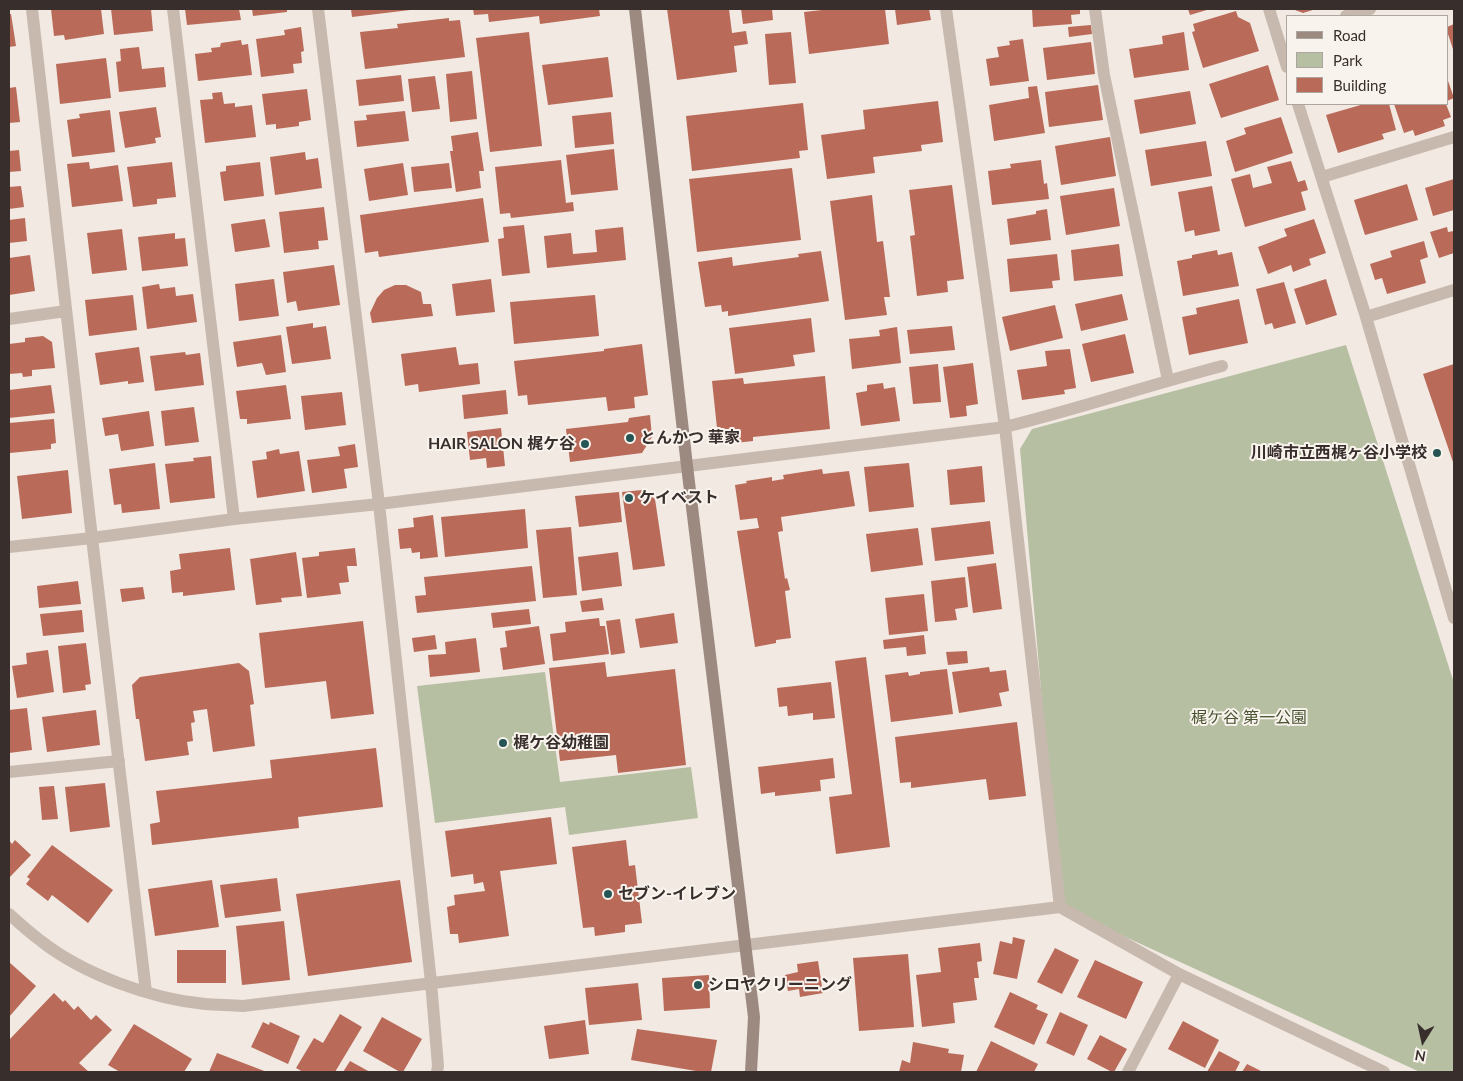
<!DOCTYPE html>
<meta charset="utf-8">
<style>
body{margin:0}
#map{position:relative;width:1463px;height:1081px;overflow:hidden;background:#f1e9e2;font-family:Lato,sans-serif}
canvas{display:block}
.frame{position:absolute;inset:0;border:10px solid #382f2c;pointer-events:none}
.legend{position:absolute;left:1286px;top:15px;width:162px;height:90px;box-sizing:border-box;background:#f9f3ee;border:1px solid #aca5a0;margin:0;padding:6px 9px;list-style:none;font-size:15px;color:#382f2c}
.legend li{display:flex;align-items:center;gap:10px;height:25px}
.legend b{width:25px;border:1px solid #aca5a0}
.north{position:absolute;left:1398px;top:1016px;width:50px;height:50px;-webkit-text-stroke:4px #f9f3ee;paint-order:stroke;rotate:190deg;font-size:14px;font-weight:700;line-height:20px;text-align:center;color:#382f2c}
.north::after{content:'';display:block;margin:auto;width:18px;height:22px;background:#382f2c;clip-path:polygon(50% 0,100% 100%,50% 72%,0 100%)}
</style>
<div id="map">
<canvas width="1463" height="1081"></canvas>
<div class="frame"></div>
<ul class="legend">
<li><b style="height:6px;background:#9c8980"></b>Road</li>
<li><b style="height:14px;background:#b7bfa3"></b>Park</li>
<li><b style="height:14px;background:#b96a58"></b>Building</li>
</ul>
<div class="north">N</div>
</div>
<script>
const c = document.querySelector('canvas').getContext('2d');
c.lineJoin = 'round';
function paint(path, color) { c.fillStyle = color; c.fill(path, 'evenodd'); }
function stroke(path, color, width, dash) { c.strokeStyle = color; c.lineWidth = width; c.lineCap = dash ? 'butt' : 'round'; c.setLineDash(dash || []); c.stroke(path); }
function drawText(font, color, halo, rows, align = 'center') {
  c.font = font + ' Lato,"Noto Sans JP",sans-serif'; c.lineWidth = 4; c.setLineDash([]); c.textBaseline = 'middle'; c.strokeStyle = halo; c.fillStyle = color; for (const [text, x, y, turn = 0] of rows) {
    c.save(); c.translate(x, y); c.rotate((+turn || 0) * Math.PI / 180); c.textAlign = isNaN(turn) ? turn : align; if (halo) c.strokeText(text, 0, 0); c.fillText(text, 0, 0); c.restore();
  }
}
paint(new Path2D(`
 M1346,345L1454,683V1072H1420L1060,907L1020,449L1032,429Z
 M545,672L560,782L691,767L698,818L569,835L565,807L435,823L417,686Z`), '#b7bfa3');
paint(new Path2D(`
 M51,9H101L104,34L65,40L64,35L54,36Z
 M111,9H151L153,31L114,35Z
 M185,9H239L241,20L187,25Z
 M252,9H287V12L253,16Z
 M351,9H410V10L352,17Z
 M473,9H599L600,16L540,24L539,16L489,22L488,14L474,15Z
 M667,9H729L732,33L746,31L748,44L734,46L737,72L677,80Z
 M741,9H772L773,20L743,24Z
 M831,9H885L889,44L809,54L804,12Z
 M895,9H929L931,20L897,25Z
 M1032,9H1080V14L1071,15L1072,24L1033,27Z
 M1188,9H1210L1190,15Z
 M1294,9H1316L1303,13L1295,10Z
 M1236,11L1238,17L1250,23L1259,51L1203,68L1192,32L1195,31L1193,24Z
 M9,14H11L16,46L9,47Z
 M449,18V21L460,20L465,57L365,69L360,32L398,28L397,24Z
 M1454,24V52L1447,31V27Z
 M1091,25L1092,34L1069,37L1068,27Z
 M301,27L304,51L301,52L302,63L293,64L294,73L261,77L256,39L285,35L284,30Z
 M529,32L542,146L490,152L476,38Z
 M791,32L796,83L769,85L765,34Z
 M1184,32L1189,70L1134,78L1129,49L1163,44L1162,36Z
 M1023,39L1029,81L990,86L986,59L999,57L997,47L1010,45L1009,41Z
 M241,40L242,45L248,44L252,75L198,81L195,54L212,52L211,48L220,47L221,43Z
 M1091,42L1095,74L1047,80L1043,48Z
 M139,47L142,69L164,67L166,87L119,92L116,62L121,61L120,49Z
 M608,57L613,97L548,105L542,65Z
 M106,58L111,98L60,104L56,64Z
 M1268,65L1279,100L1221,118L1209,84Z
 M472,71L477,119L450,122L446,74Z
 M401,75L404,101L359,106L356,80Z
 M435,76L440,109L412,112L408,79Z
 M1447,78L1454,98L1447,101Z
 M1098,85L1103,120L1049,127L1045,92Z
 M1037,86L1045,133L994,141L989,105L1029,98L1028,87Z
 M16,87L20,122L9,123V88Z
 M307,89L311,120L299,122V126L276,129V124L266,125L262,94Z
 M1190,91L1196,124L1140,134L1134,100Z
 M222,92L224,104L235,103V107L252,105L256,137L205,143L200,100L213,99L212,93Z
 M938,101L943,142L921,145L922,151L873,157L875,173L827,179L821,135L865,129L863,110Z
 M803,103L808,150L799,151L800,158L692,171L686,116Z
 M1364,104H1389L1396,130L1382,134L1384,139L1338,153L1326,115Z
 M1394,104H1446L1451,117L1443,120L1445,126L1415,136L1413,130L1404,133Z
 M156,107L161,137L155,138L156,143L125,148L119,112Z
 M110,110L115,152L72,157L67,120L80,118L79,114Z
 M405,111L409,141L357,147L354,121L367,120L366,115Z
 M611,112L614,144L575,148L572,116Z
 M1281,117L1293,153L1235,172L1226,141L1246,134L1244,128Z
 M478,132L484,171H479L481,188L456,192L450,151H453L451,136Z
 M1110,137L1116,176L1061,185L1055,146Z
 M1206,141L1212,176L1151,186L1145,150Z
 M614,149L618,190L571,195L566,155Z
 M19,150L21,171L9,172V151Z
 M305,152L306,160L318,158L322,188L275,195L270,157Z
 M561,160L566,203L573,202L574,211L511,218L510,213L500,214L495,167Z
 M1041,160L1044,184L1047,183L1049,199L992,205L988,171L1011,168L1010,164Z
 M1291,161L1298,182L1305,180L1308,190L1301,192L1306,210L1245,227L1231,179L1250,174L1253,188L1272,183L1267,167Z
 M89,162L90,169L118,165L123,201L72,207L67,164Z
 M172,162L176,197L157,199V204L133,207L127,167Z
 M260,162L264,196L224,201L220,172L226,171V166Z
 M403,163L408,195L369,201L364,169Z
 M449,163L452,188L414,192L411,167Z
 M792,168L801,240L697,252L689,179Z
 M1454,179V210L1433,216L1425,188Z
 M1407,184L1418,220L1365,235L1354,200Z
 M952,185L964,279L947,281L948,292L917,296L910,236L915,235L909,190Z
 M21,186L24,207L9,209V187Z
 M1212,186L1220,231L1195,236L1194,230L1185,232L1178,192Z
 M1114,188L1120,226L1066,235L1060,196Z
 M872,195L877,242L883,241L890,297H884L887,315L845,320L830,201Z
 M483,198L489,242L379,257L378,251L365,253L360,215Z
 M324,207L328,240L318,241L319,249L284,253L279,212Z
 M1047,209L1051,240L1010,245L1007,219L1036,214V211Z
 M25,218L27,241L9,243V220Z
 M265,219L270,247L235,252L231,224Z
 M1314,219L1326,253L1309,259L1311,265L1293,272L1291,265L1268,274L1258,247L1287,236L1284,229Z
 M524,225L530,273L502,276L498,239L504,238L503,227Z
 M623,227L626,260L547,268L544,236L571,233L573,254L597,252L595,230Z
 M1447,227L1448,232L1454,231V253L1439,258L1430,232Z
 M122,229L127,270L92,274L87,233Z
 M175,233V239L185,238L188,266L142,271L138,237Z
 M1424,241L1428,257L1420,260L1426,283L1387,294L1382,278L1375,280L1370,264L1392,257L1390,251Z
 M1119,244L1123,276L1074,281L1071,250Z
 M1217,250L1218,255L1232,252L1239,286L1183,296L1177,261L1192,258V255Z
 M821,251L829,301L728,316V311L722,312L721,305L705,307L698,262L732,257L733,266L799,257L798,254Z
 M1057,254L1060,280L1052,281L1053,288L1010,292L1007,259Z
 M30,255L35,291L9,295V258Z
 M334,265L340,305L298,311L296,301L287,303L283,272Z
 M274,279L279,316L239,321L235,284Z
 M491,279L495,312L456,316L452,284Z
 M1326,279L1337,315L1306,325L1294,289Z
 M1284,282L1296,323L1274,329L1272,323L1265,325L1256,289Z
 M159,284L160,289L175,287L176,296L193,294L197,322L147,329L142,287Z
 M395,285H406L421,292L423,304H431L433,316L372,323L370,313L377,298L384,290Z
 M1122,294L1128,320L1081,331L1075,304Z
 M133,295L137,330L89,336L85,300Z
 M595,295L599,336L514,344L510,302Z
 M1239,299L1248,343L1189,355L1182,317L1197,314L1196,308Z
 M1055,305L1063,338L1010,351L1002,317Z
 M811,318L815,352L793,355L795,366L735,374L729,328Z
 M313,323V328L326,326L331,359L292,364L286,327Z
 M952,326L955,350L910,354L907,330Z
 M897,327L901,363L852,369L849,339L880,336L879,330Z
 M1125,334L1134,373L1091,382L1082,344Z
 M281,335L286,372L266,375L262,363L237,367L233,342Z
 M43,336L52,342L55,368L32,370V376L23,377L22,373L9,374V344L25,342V338Z
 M642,344L648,395L634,397L635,408L608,411L606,397L528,405L527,395L518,396L514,361L604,351V349Z
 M139,347L144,382L128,384V381L100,385L95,353Z
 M456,347L459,365L478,363L480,384L419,392L418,384L405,386L401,354Z
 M1070,349L1076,388L1064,390L1065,394L1022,400L1017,370L1047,366L1045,351Z
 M185,352L186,355L200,353L204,385L155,391L150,356Z
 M973,363L978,404L966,406L967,416L950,418L943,367Z
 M938,364L941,402L913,404L909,367Z
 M1454,364V465L1423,374Z
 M825,376L830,429L753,437V441L735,443L717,428L712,381L743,378L744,384Z
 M883,383L884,389L895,387L900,421L861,426L856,393L867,391V385Z
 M51,385L55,413L9,418V390Z
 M286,385L291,419L247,424V419H240L236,391Z
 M506,390L508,414L464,419L462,395Z
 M342,392L346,425L305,430L301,396Z
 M194,407L199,442L165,446L161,411Z
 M149,411L154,446L121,451L118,434L105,436L102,418Z
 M650,415L652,437L642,453L570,462L566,429L628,422L629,418Z
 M54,419L56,443L51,444V449L10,453L9,423Z
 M501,428L505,466L487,468L486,458L470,460L467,432Z
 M355,444L358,467L344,469L347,488L312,493L307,460L340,456L338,447Z
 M279,449L280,454L299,451L305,491L257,498L252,461L267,459L266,452Z
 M211,456L215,498L170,503L165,464L194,461L193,458Z
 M155,463L160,509L122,513L121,504L114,505L109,469Z
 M909,463L914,507L869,512L864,467Z
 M982,466L985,502L950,505L947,470Z
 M822,469L823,474L849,471L855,506L781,517L783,531L778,532L785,579L787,578L790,590L785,591L791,638L776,640V643L755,647L737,531L759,528L757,518L740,520L735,485L747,483L746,481L772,477V481L784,479L783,475Z
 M68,470L72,513L22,519L17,476Z
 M642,490L655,499L665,566L633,570L622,492Z
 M619,492L622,522L579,527L575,496Z
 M525,509L528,548L445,557L441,517Z
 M433,515L438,557L420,559V552L412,553L411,548L400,549L398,529L414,527L413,518Z
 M990,521L994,554L935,561L931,528Z
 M571,527L577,595L543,598L536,530Z
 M918,528L923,565L871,572L866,534Z
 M230,548L235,590L183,596V592L172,593L170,571L181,569L179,554Z
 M355,548L357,566H347L349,582L339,583L341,594L307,598L302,558L319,556V552Z
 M296,552L302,596L281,598L282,602L256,605L250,559Z
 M618,552L622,586L582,591L578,557Z
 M996,563L1002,609L973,613L967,567Z
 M532,566L536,601L417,613L415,596L426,595L424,577Z
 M965,577L968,607L955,609L957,620L935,622L931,581Z
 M78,581L81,604L39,608L37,586Z
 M143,587L145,599L122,602L120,589Z
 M924,594L928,631L889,635L885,598Z
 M602,598L604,610L582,612L580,601Z
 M529,609L531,624L493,628L491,613Z
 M82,610L84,632L43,636L40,614Z
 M674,613L678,643L640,648L635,619Z
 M599,618L600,626H605L609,654L553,661L550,634L566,632L565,622Z
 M620,619L625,653L611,655L606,621Z
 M363,621L374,714L331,719L326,681L265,688L259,633Z
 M539,626L545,664L503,670L500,648L507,647L505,631Z
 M435,635L437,649L414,652L412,638Z
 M924,635L926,654L907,656L906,647L884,649L883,640Z
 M476,638L480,672L430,677L428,655L446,654L445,642Z
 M86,643L91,684L85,685L86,690L63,693L58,646Z
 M48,650L54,692L17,698L12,666L27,664L26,653Z
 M967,651L968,663L948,665L946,652Z
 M866,657L890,847L836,854L829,797L852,794L835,661Z
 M605,662L607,677L675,669L686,765L618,773L616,755L560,761L549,668Z
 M239,663L249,671L254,704L250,705L255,746L213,752L207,709L193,711L195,722L191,723L193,741L187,742L189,755L145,761L139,719H136L132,685L140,677Z
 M989,667L990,672L1006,670L1009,691L999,693L1002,706L959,713L952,672Z
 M947,669L953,714L891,722L885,675L908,672L909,676L920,674V672Z
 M831,682L835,718L813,720V713L788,716L787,706L779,707L777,688Z
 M27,708L32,750L9,753V710Z
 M96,710L100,745L47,752L42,717Z
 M1017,722L1026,796L989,800L986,779L911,788V782L900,783L895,737Z
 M376,748L383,807L298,817L299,828L152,845L150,824L160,822L156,791L272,778L270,760Z
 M833,758L835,778L820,780L821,791L775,796V792L761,794L758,767Z
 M105,783L110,827L70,832L65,787Z
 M54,786L58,819L42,820L39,787Z
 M551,817L557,864L500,871L509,936L459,943L458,934H450L447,907L455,905L454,895L485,891L483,882L474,884L473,874L451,877L445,831Z
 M9,840L12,844L15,840L31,855L9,878Z
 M626,840L629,866L635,865L642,923L625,925V932L595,936L594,927L583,928L572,847Z
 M52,845L113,890L88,923L52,895L48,901L26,884L30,879L27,877Z
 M277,878L281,911L225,918L220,885Z
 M212,880L219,927L155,936L148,889Z
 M400,880L412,962L308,976L296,894Z
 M284,921L290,980L242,985L236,926Z
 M1013,937L1025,940L1017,979L993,974L1000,941L1012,944Z
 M980,943L982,961L977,962L979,978H974L977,1000L953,1003L955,1023L922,1027L916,975L941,972L938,948Z
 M1055,948L1079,960L1062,994L1037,982Z
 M177,950H226V983H177Z
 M908,954L914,1027L859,1031L853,958Z
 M1095,960L1143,982L1126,1019L1077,997Z
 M818,961L823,993L800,997L799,989L788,991L785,975L798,972L797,964Z
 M9,962L36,986L9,1017Z
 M709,975L710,1008L664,1011L662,978Z
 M638,983L642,1020L589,1025L585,988Z
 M1010,992L1038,1005L1036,1009L1048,1014L1034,1045L994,1027Z
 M54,993L63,1002L65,1000L74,1010L78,1006L91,1020L96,1015L112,1030L79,1063L89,1072H9V1040Z
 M1060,1012L1088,1025L1074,1056L1046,1043Z
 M340,1014L362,1027L335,1072H303L296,1068L314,1038L323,1043Z
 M382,1017L422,1039L403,1072H400L363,1051Z
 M585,1020L589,1054L549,1059L544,1026Z
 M1183,1021L1219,1040L1205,1068L1168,1049Z
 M263,1022L269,1025L270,1022L300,1036L288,1064L251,1047Z
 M134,1024L192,1059L184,1072H120L108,1065Z
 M637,1029L717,1040L711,1072H702L631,1060Z
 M1100,1035L1127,1049L1114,1072H1112L1087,1059Z
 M991,1041L1038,1064L1034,1072H976Z
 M913,1042L949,1049L948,1053L964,1055L961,1072H899L902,1060L910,1063Z
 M1219,1051L1240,1062L1235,1072H1207Z
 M217,1053L267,1072H209Z
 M350,1061L370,1072H343Z
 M1247,1064L1263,1072H1242Z`), '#b96a58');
stroke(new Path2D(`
 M32,9L92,538L146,992
 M173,9L234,519
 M318,9L379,504L431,982L438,1066L437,1072
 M946,9L1005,427L1060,907
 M1095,9L1104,75L1168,380
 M1269,9L1287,67
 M1346,16L1370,9
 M1298,104L1366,317L1454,618
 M1322,177L1454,137
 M1366,317L1454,290
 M9,319L66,311
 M9,547L92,538L234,519L379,504L1005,427C1078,409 1149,385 1222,366
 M9,772L119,761
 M9,914C19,923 30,933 41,941C83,974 151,999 205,1004C217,1005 230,1005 243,1006L1060,907L1179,974L1384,1072
 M1128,1072L1179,974`), '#c8b9af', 12);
stroke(new Path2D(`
 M635,9L687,466L754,1017L751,1072`), '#9c8980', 12);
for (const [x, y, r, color] of [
 [630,438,5,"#265555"],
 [585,444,5,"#265555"],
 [1437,453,5,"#265555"],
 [629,498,5,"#265555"],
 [503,743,5,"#265555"],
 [608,894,5,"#265555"],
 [698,985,5,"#265555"]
]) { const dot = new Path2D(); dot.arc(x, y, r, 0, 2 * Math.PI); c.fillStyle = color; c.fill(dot); stroke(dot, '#f9f3ee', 2); }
drawText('bold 16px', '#382f2c', '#f9f3ee', [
 ["とんかつ 華家",640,438],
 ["HAIR SALON 梶ケ谷",575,444,"right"],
 ["川崎市立西梶ヶ谷小学校",1427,453,"right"],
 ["ケイベスト",639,498],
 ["梶ケ谷幼稚園",513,743],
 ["セブン-イレブン",618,894],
 ["シロヤクリーニング",708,985]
], 'left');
drawText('16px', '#495432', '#f9f3ee', [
 ["梶ケ谷 第一公園",1249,718]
]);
</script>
